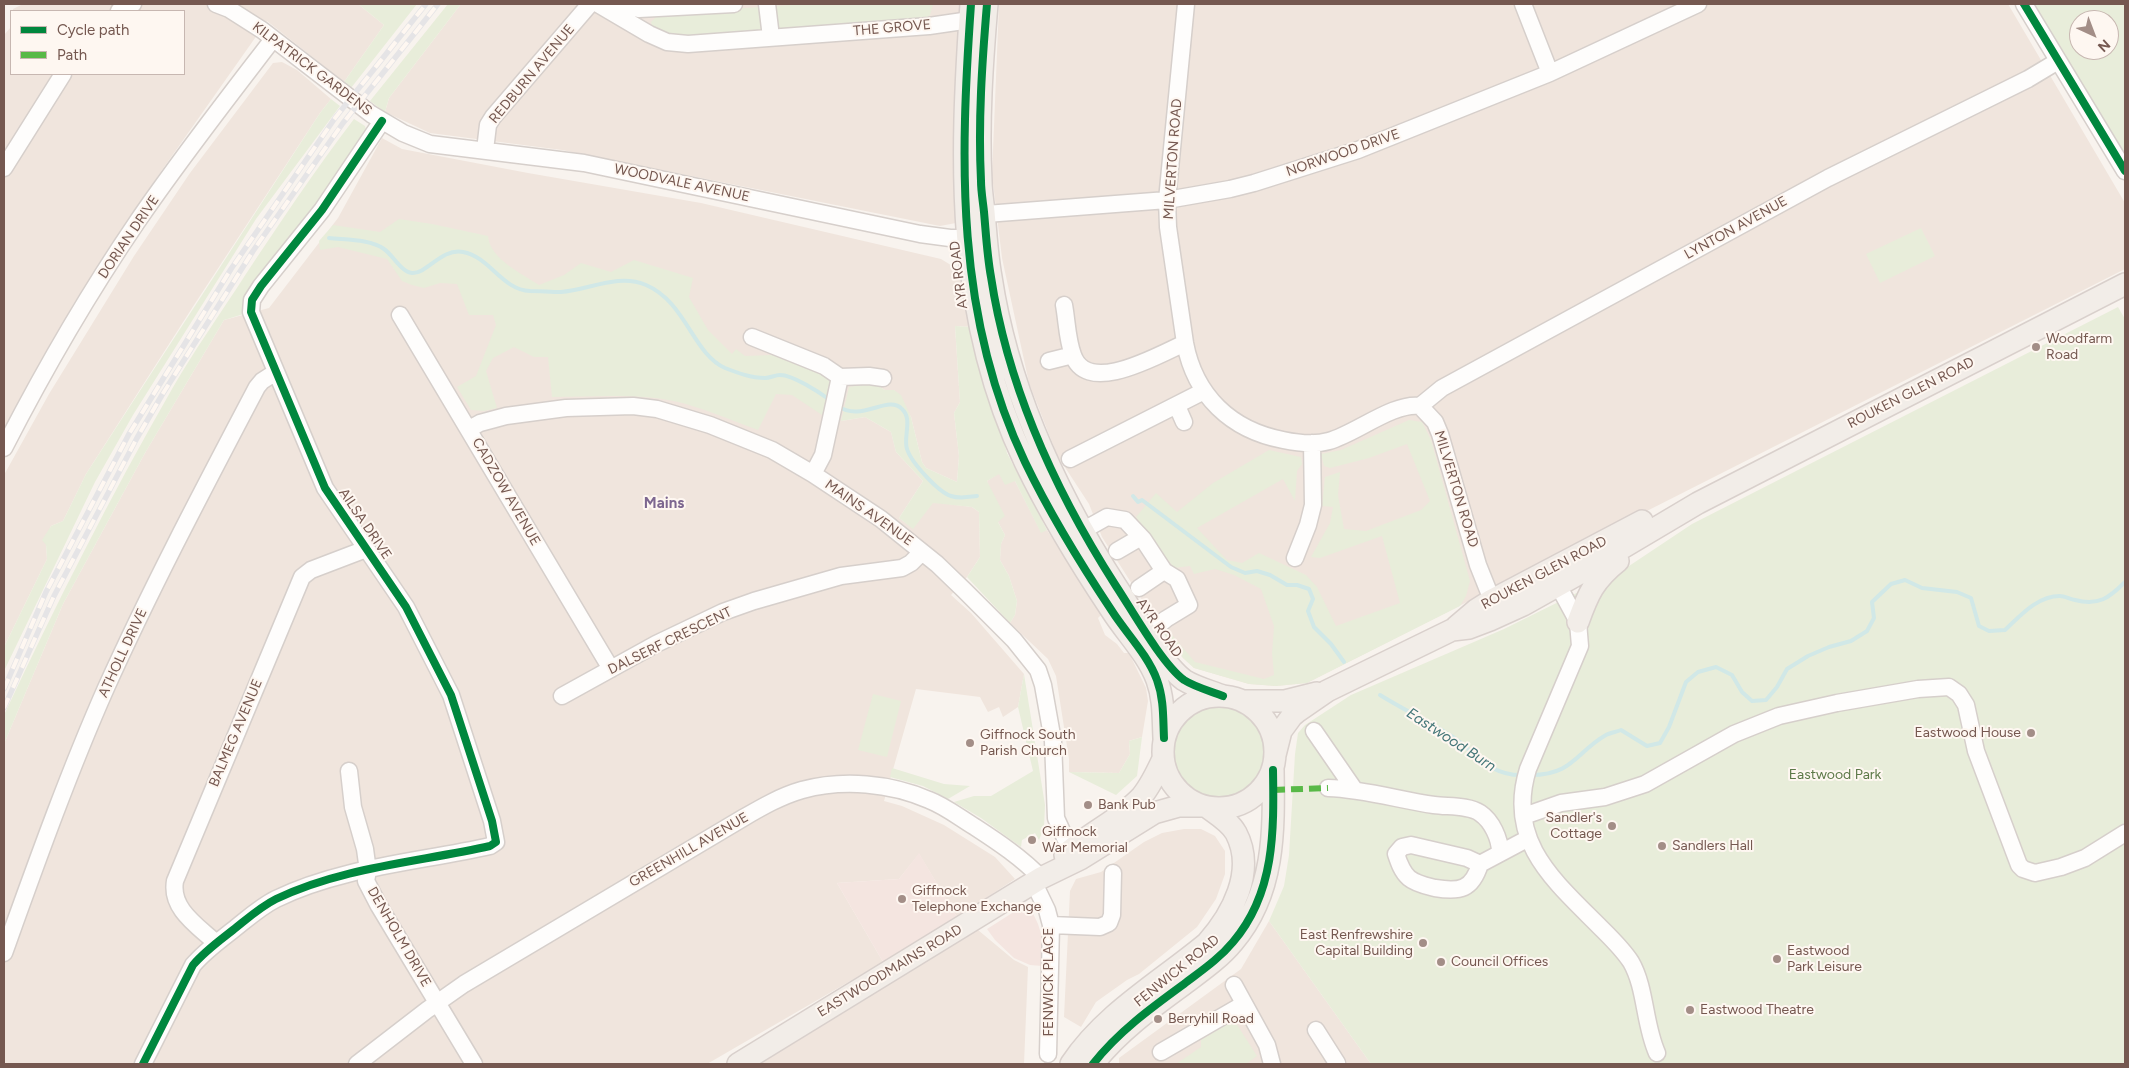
<!DOCTYPE html>
<style>
body{margin:0}
#map{position:relative;width:2129px;height:1068px;overflow:hidden;background:#f8f3ee;font-family:Figtree,sans-serif}
canvas{display:block}
.frame{position:absolute;inset:0;border:5px solid #755850;pointer-events:none}
.legend{position:absolute;left:10px;top:10px;width:175px;height:65px;box-sizing:border-box;background:#fef7f1;border:1px solid #c7b7b1;margin:0;padding:6px 9px;list-style:none;font-size:15px;color:#755850}
.legend li{display:flex;align-items:center;gap:10px;height:25px}
.legend b{width:25px;border:1px solid #c7b7b1}
.north{position:absolute;left:2069px;top:10px;width:50px;height:50px;box-sizing:border-box;background:#fef7f1;border:1px solid #c7b7b1;border-radius:50%;rotate:137deg;font-size:14px;font-weight:700;line-height:20px;text-align:center;color:#755850}
.north::after{content:'';display:block;margin:auto;width:18px;height:22px;background:#a38e87;clip-path:polygon(50% 0,100% 100%,50% 72%,0 100%)}
</style>
<div id="map">
<canvas width="2129" height="1068"></canvas>
<div class="frame"></div>
<ul class="legend">
<li><b style="height:6px;background:#00873e"></b>Cycle path</li>
<li><b style="height:6px;background:#58b947"></b>Path</li>
</ul>
<div class="north">N</div>
</div>
<script>
const c = document.querySelector('canvas').getContext('2d');
c.lineJoin = 'round';
function paint(path, color) { c.fillStyle = color; c.fill(path, 'evenodd'); }
function stroke(path, color, width, dash) { c.strokeStyle = color; c.lineWidth = width; c.lineCap = dash ? 'butt' : 'round'; c.setLineDash(dash || []); c.stroke(path); }
function drawText(font, color, halo, rows, align = 'center') {
  c.font = font + ' Figtree,sans-serif'; c.lineWidth = 4; c.setLineDash([]); c.textBaseline = 'middle'; c.strokeStyle = halo; c.fillStyle = color; for (const [text, x, y, turn = 0] of rows) {
    c.save(); c.translate(x, y); c.rotate((+turn || 0) * Math.PI / 180); c.textAlign = isNaN(turn) ? turn : align; if (halo) c.strokeText(text, 0, 0); c.fillText(text, 0, 0); c.restore();
  }
}
paint(new Path2D(`
 M23,4H358L384,25L344,82L267,21L162,170L74,303L4,431V35L11,27V74H184V11H13V9Z
 M461,4H961L954,146L956,223L940,226L562,150L430,133L385,112L389,98Z
 M999,4H2008L2125,203V269L1307,683L1276,686L1249,684L1194,668L1183,658L1164,634L1167,629L1155,620L1102,537L1089,504L1057,455L1029,383L1002,258L992,175Z
 M282,62L297,70L331,99L320,113L194,305L86,474L63,521L51,526L46,545L47,559L4,647V475L49,394L134,256L190,173L273,63Z
 M382,138L402,149L528,173L701,203L941,259L959,270L972,327L955,326L960,402L954,413L959,456L957,482L926,468L922,462L911,417L894,390H885L872,383L841,421L865,417L891,432L896,452L923,481L899,518L913,528L933,502L972,507L979,512L980,557L967,577L951,595L971,613L1024,674L1018,707L1003,717L999,707L988,712L980,697L916,689L884,801L902,806L944,825L995,857L1015,879L957,917L919,854L899,879L837,883L883,962L707,1064H4V744L63,604L145,453L224,320L269,308L338,218Z
 M999,473L1015,481L1041,532L1047,530L1101,615L1098,618L1105,635L1117,644L1124,653H1129L1146,688L1148,701L1142,737L1129,741L1130,754L1119,773L1069,772V759L1056,676L1048,659L1010,623L1015,615L1017,601L1009,576L1000,560L1001,544L1005,535L998,522L987,481Z
 M1184,829H1201L1215,836L1225,851V874L1216,899L1197,927L1139,974L1127,980L1096,1002L1081,1027L1064,1017L1070,891L1076,879L1101,872L1144,842L1162,833Z
 M1269,921L1371,1064H1119V1058L1241,969Z
 M978,930L1014,960L1028,967L1024,1064H760Z`), '#f0e5dd');
paint(new Path2D(`
 M919,853L957,917L883,962L837,883L899,879Z
 M1028,903L1038,924L1042,937V966L1030,965L1014,958L995,940L987,929Z`), '#f4e5e0');
paint(new Path2D(`
 M358,4H417L351,88L344,82L384,25Z
 M448,4H461L389,98L385,112L370,101Z
 M806,4H932L933,5L930,15L921,22L777,32L775,6Z
 M2024,4H2125V171ZM2079,20H2109V50H2079Z
 M759,7L762,31L678,37L653,29L651,22L658,15Z
 M331,99L340,106L256,219L133,415L95,482L4,671V647L47,559L46,545L42,540L51,526L63,521L86,474L320,113Z
 M354,119L365,126L367,133L247,313L224,320L145,453L63,604L4,744V715C56,604 111,495 172,389C194,351 220,314 244,277C279,224 315,170 354,119Z
 M399,219L432,224L488,236C490,259 521,273 539,285L564,275L581,263L611,272L634,260L693,278L689,297L708,330L732,354L736,349L745,356L772,355L836,377L825,417L792,395L776,394L758,430C734,421 710,411 686,404C643,392 596,397 552,397L548,357H534L514,347L493,358L486,371L497,408L484,411L471,410L457,387L476,376L496,325L493,315H469L457,284L440,283L424,288L412,285L402,281L387,259L338,247L320,250L319,241L333,225L380,232Z
 M1921,228L1935,256L1880,283L1866,254Z
 M2118,307L2125,319V1064H1371L1269,921L1284,886L1289,855L1295,754L1298,733L1305,725L1351,695L1504,629L1623,570L1692,524Z
 M955,326L972,327L1007,453L1047,530L1041,533L1015,481L1005,485L999,474L987,481L1005,516L998,522L1005,535L1001,544L1000,560L1009,576L1017,601L1015,615L1010,623L967,577L980,557L979,512L972,507L933,503L913,529L899,518L923,481L896,452L891,432L865,417L841,421L849,387L873,383L885,390H894L901,395L911,417L922,462L926,468L957,482L959,456L954,413L960,402Z
 M1409,420L1422,422L1431,440L1470,581L1466,596L1460,606L1307,683L1276,686L1249,684L1194,668L1183,658L1164,634L1167,629L1195,662L1264,679L1274,675L1272,653L1274,626L1261,589L1234,575L1215,569L1194,574L1190,566L1174,568L1136,517L1156,493L1177,512L1213,483L1269,450L1301,457L1302,464L1297,471L1295,501L1283,479L1197,528L1227,560L1242,563L1259,553L1306,575L1317,587L1336,626L1400,603L1382,536L1320,558L1311,557L1330,523L1333,507L1322,506L1325,477L1340,472L1338,495L1344,529L1366,531L1421,510L1430,501L1407,444L1369,458L1330,468L1324,466L1321,454L1341,450Z
 M1024,674L1045,805L1044,828L1039,840L1035,833L1022,840L1021,847L981,818L954,802L974,796H991L1033,771L1018,707Z
 M873,694L901,701L887,757L858,750Z
 M1170 751a48 48 0 1 1 96 0a48 48 0 1 1-96 0Z
 M1142,737L1137,776L1116,795L1069,772L1119,773L1130,754L1129,741Z
 M892,768L944,784L970,786L948,799L923,786L890,777Z
 M1234,1020L1257,1056L1246,1064H1176L1201,1047V1040Z`), '#e8edda');
stroke(new Path2D(`
 M329,238C346,240 370,239 384,249C393,255 401,272 412,273C427,274 441,248 463,252C490,257 502,290 530,291C540,291 551,292 561,292C589,290 618,273 646,285C686,302 693,354 725,368C738,373 751,378 765,378C770,378 775,375 780,375C793,375 819,392 830,400
 M838,406C861,423 888,394 902,409C913,419 903,437 907,449C911,462 938,492 951,496C960,499 968,497 977,496
 M1133,496L1138,502L1142,500L1231,567L1245,573L1257,571L1270,575L1287,585H1297L1309,589L1313,599L1308,611L1314,627L1331,644L1344,662
 M1380,695C1404,710 1430,722 1453,737C1477,754 1489,775 1521,775
 M1531,775C1573,775 1576,752 1606,735C1610,733 1616,732 1621,730L1647,746L1660,743L1669,727L1686,682L1698,672L1716,667L1732,675L1742,692L1752,701L1766,700L1777,687L1787,669L1808,656L1829,647L1851,641L1867,631L1874,618L1872,602L1891,584L1905,580L1922,588L1957,592L1971,598L1979,626L1989,631L2005,630C2020,616 2037,596 2060,596C2064,596 2070,599 2075,600C2099,606 2109,598 2125,582`), '#d1e8e7', 4);
const minor = new Path2D(`
 M216,4L229,9L262,30L371,114L403,133L430,144L584,163L920,234L950,238H978
 M598,4L649,34L667,42L688,44L929,26L970,20L980,15
 M621,4L639,9L734,4
 M767,4L771,37
 M1186,4L1167,200L1168,227L1185,343C1195,396 1231,430 1283,440C1297,443 1315,445 1329,441C1355,434 1394,402 1420,406L1435,422L1440,434L1478,565L1492,600
 M1523,4L1550,73
 M2024,4L2125,171
 M119,11L133,4
 M485,150L488,125L493,117L590,4
 M4,168L63,74
 M973,215L1167,200L1230,189L1254,183L1358,150L1550,73L1698,4
 M1064,305C1067,321 1067,339 1073,355C1087,397 1160,354 1185,343
 M400,315L611,669
 M752,337L824,366L840,377L869,376L883,378
 M1049,361L1073,355
 M1177,406L1184,422
 M1420,406L1442,388L1828,178L2028,79L2058,61
 M469,429L480,423L506,416L566,408L633,406L657,409L710,425L772,450L813,474L881,519L937,564L964,590L1014,640L1038,670L1043,685L1053,741L1056,818L1065,838L1079,857
 M4,448C44,370 88,294 137,222C180,159 227,99 273,39
 M1070,459L1204,391
 M813,474L823,455L840,377
 M1080,541L1082,531L1107,517L1125,520L1143,539L1164,571L1177,579L1189,605L1166,619L1148,634
 M1117,551L1141,537
 M1295,558L1308,525L1313,505L1312,443
 M1553,576L1578,622L1580,646L1528,769C1506,840 1552,879 1598,925C1609,936 1622,948 1631,962C1646,988 1644,1024 1657,1053
 M1139,588L1164,571
 M562,696L656,644L723,612L754,601L841,576L902,568L911,563L922,552
 M1314,731L1354,789
 M349,771L353,807L365,849L368,871L366,881L379,906L474,1064
 M1328,788C1364,789 1399,800 1434,805C1448,807 1468,805 1480,813C1492,821 1500,839 1500,852
 M1524,816L1561,803L1605,797L1645,784L1734,734L1779,716L1837,703L1918,689L1949,687L1959,694L1966,705L1976,751L2019,865L2023,869L2035,873L2061,867L2085,858L2125,833
 M1480,864L1467,858L1411,845L1402,847L1396,854C1399,863 1402,872 1409,878C1416,884 1427,886 1435,888C1460,892 1472,890 1480,864L1527,839
 M1034,883L1047,910L1051,925L1048,1054
 M1051,925L1100,927L1109,923L1112,915L1113,873
 M216,943C198,926 170,909 175,881L302,577L311,570L366,549
 M4,953C36,864 68,774 106,688C152,586 205,486 257,387L262,381L276,372
 M1234,985L1267,1045L1272,1064
 M1316,1030L1337,1063L1336,1064
 M1161,1052L1244,1004
 M143,1064L193,965C205,951 219,941 233,930C247,919 260,907 276,899C342,867 419,862 490,846L496,842L492,821L451,695L406,607L325,488L251,312L252,300L261,286L322,210L382,121
 M357,1064L427,1010L464,984L743,818C762,807 781,796 802,790C843,779 890,783 929,800C945,806 960,818 975,827C998,842 1022,858 1041,878`);
const major = new Path2D(`
 M971,4C960,161 955,315 1025,462C1050,514 1080,563 1112,611C1126,633 1148,655 1157,680C1164,699 1163,718 1164,738
 M987,4C982,63 978,122 981,181C981,191 983,202 984,212C986,234 987,255 991,277C1008,389 1055,491 1116,586C1132,610 1162,664 1184,680C1195,687 1210,691 1223,696
 M1578,622C1588,594 1594,580 1618,561
 M1456,627L1476,610L1492,600L1642,521
 M1163 752a56 56 0 1 1 112 0a56 56 0 1 1-112 0Z
 M1243,701H1285L1317,693
 M1275,755L1281,731L1292,716L1298,711L1327,691L1452,630L1469,628L1490,620L1523,605L1580,573L1698,503L2125,284
 M1065,855C1088,833 1120,820 1142,796C1151,785 1157,772 1163,759
 M738,1064L1041,878L1080,859L1154,813L1179,806H1201
 M1071,1064C1105,1013 1160,982 1207,943C1232,915 1256,871 1236,833C1230,822 1218,815 1207,807
 M1093,1064C1118,1032 1151,1008 1184,984C1201,971 1219,959 1233,942C1275,893 1274,831 1273,770`);
stroke(minor, '#d6cfcb', 19);
stroke(major, '#d9d0cc', 24);
stroke(minor, '#fefdfc', 16);
stroke(major, '#f2ede8', 21);
const rail = new Path2D(`
 M4,689L46,592L129,434L231,269L335,118L426,4
 M4,708L54,596L137,438L162,395L253,251L343,123L438,4`);
stroke(rail, '#e5e4e6', 5.5);
stroke(rail, '#fef7f1', 4, [11]);
stroke(new Path2D(`
 M1273,790L1328,788`), '#58b947', 6, [12, 6]);
stroke(new Path2D(`
 M971,4C960,161 955,315 1025,462C1050,514 1080,563 1112,611C1126,633 1148,655 1157,680C1164,699 1163,718 1164,738
 M987,4C982,63 978,122 981,181C981,191 983,202 984,212C986,234 987,255 991,277C1008,389 1055,491 1116,586C1132,610 1162,664 1184,680C1195,687 1210,691 1223,696
 M2024,4L2125,171
 M143,1064L193,965C205,951 219,941 233,930C247,919 260,907 276,899C342,867 419,862 490,846L496,842L492,821L451,695L406,607L325,488L251,312L252,300L261,286L322,210L382,121
 M1093,1064C1118,1032 1151,1008 1184,984C1201,971 1219,959 1233,942C1275,893 1274,831 1273,770`), '#00873e', 8);
for (const [x, y, r, color] of [
 [2036,347,5,"#a38e87"],
 [2031,733,5,"#a38e87"],
 [970,743,5,"#a38e87"],
 [1088,805,5,"#a38e87"],
 [1612,826,5,"#a38e87"],
 [1032,840,5,"#a38e87"],
 [1662,846,5,"#a38e87"],
 [902,899,5,"#a38e87"],
 [1423,943,5,"#a38e87"],
 [1777,959,5,"#a38e87"],
 [1441,962,5,"#a38e87"],
 [1690,1010,5,"#a38e87"],
 [1158,1019,5,"#a38e87"]
]) { const dot = new Path2D(); dot.arc(x, y, r, 0, 2 * Math.PI); c.fillStyle = color; c.fill(dot); stroke(dot, '#fef7f1', 2); }
drawText('14px', '#755850', '#fef7f1', [
 ["THE GROVE",892,28,-5],
 ["KILPATRICK GARDENS",312,69,37],
 ["REDBURN AVENUE",532,74,-50],
 ["NORWOOD DRIVE",1343,153,-19],
 ["MILVERTON ROAD",1173,159,-86],
 ["WOODVALE AVENUE",682,183,12],
 ["LYNTON AVENUE",1736,228,-29],
 ["DORIAN DRIVE",129,237,-56],
 ["AYR ROAD",959,275,-97],
 ["ROUKEN GLEN ROAD",1911,393,-27],
 ["MILVERTON ROAD",1456,489,73],
 ["CADZOW AVENUE",506,492,60],
 ["MAINS AVENUE",869,513,35],
 ["AILSA DRIVE",365,524,56],
 ["ROUKEN GLEN ROAD",1544,573,-28],
 ["AYR ROAD",1159,628,55],
 ["DALSERF CRESCENT",670,641,-26],
 ["ATHOLL DRIVE",123,653,-65],
 ["BALMEG AVENUE",236,733,-67],
 ["GREENHILL AVENUE",689,850,-30],
 ["DENHOLM DRIVE",399,937,60],
 ["EASTWOODMAINS ROAD",890,971,-31],
 ["FENWICK ROAD",1177,971,-39],
 ["FENWICK PLACE",1049,982,-90]
]);
drawText('14px', '#755850', '#fef7f1', [
 ["Woodfarm",2046,339],
 ["Road",2046,355],
 ["Eastwood House",2021,733,"right"],
 ["Giffnock South",980,735],
 ["Parish Church",980,751],
 ["Bank Pub",1098,805],
 ["Sandler's",1602,818,"right"],
 ["Cottage",1602,834,"right"],
 ["Giffnock",1042,832],
 ["War Memorial",1042,848],
 ["Sandlers Hall",1672,846],
 ["Giffnock",912,891],
 ["Telephone Exchange",912,907],
 ["East Renfrewshire",1413,935,"right"],
 ["Capital Building",1413,951,"right"],
 ["Eastwood",1787,951],
 ["Park Leisure",1787,967],
 ["Council Offices",1451,962],
 ["Eastwood Theatre",1700,1010],
 ["Berryhill Road",1168,1019]
], 'left');
drawText('14px', '#5d7948', '#fef7f1', [
 ["Eastwood Park",1835,775]
]);
drawText('bold 15px', '#7d6790', '#fef7f1', [
 ["Mains",664,504]
]);
drawText('italic 15px', '#447678', '#fef7f1', [
 ["Eastwood Burn",1451,740,33]
]);
</script>
